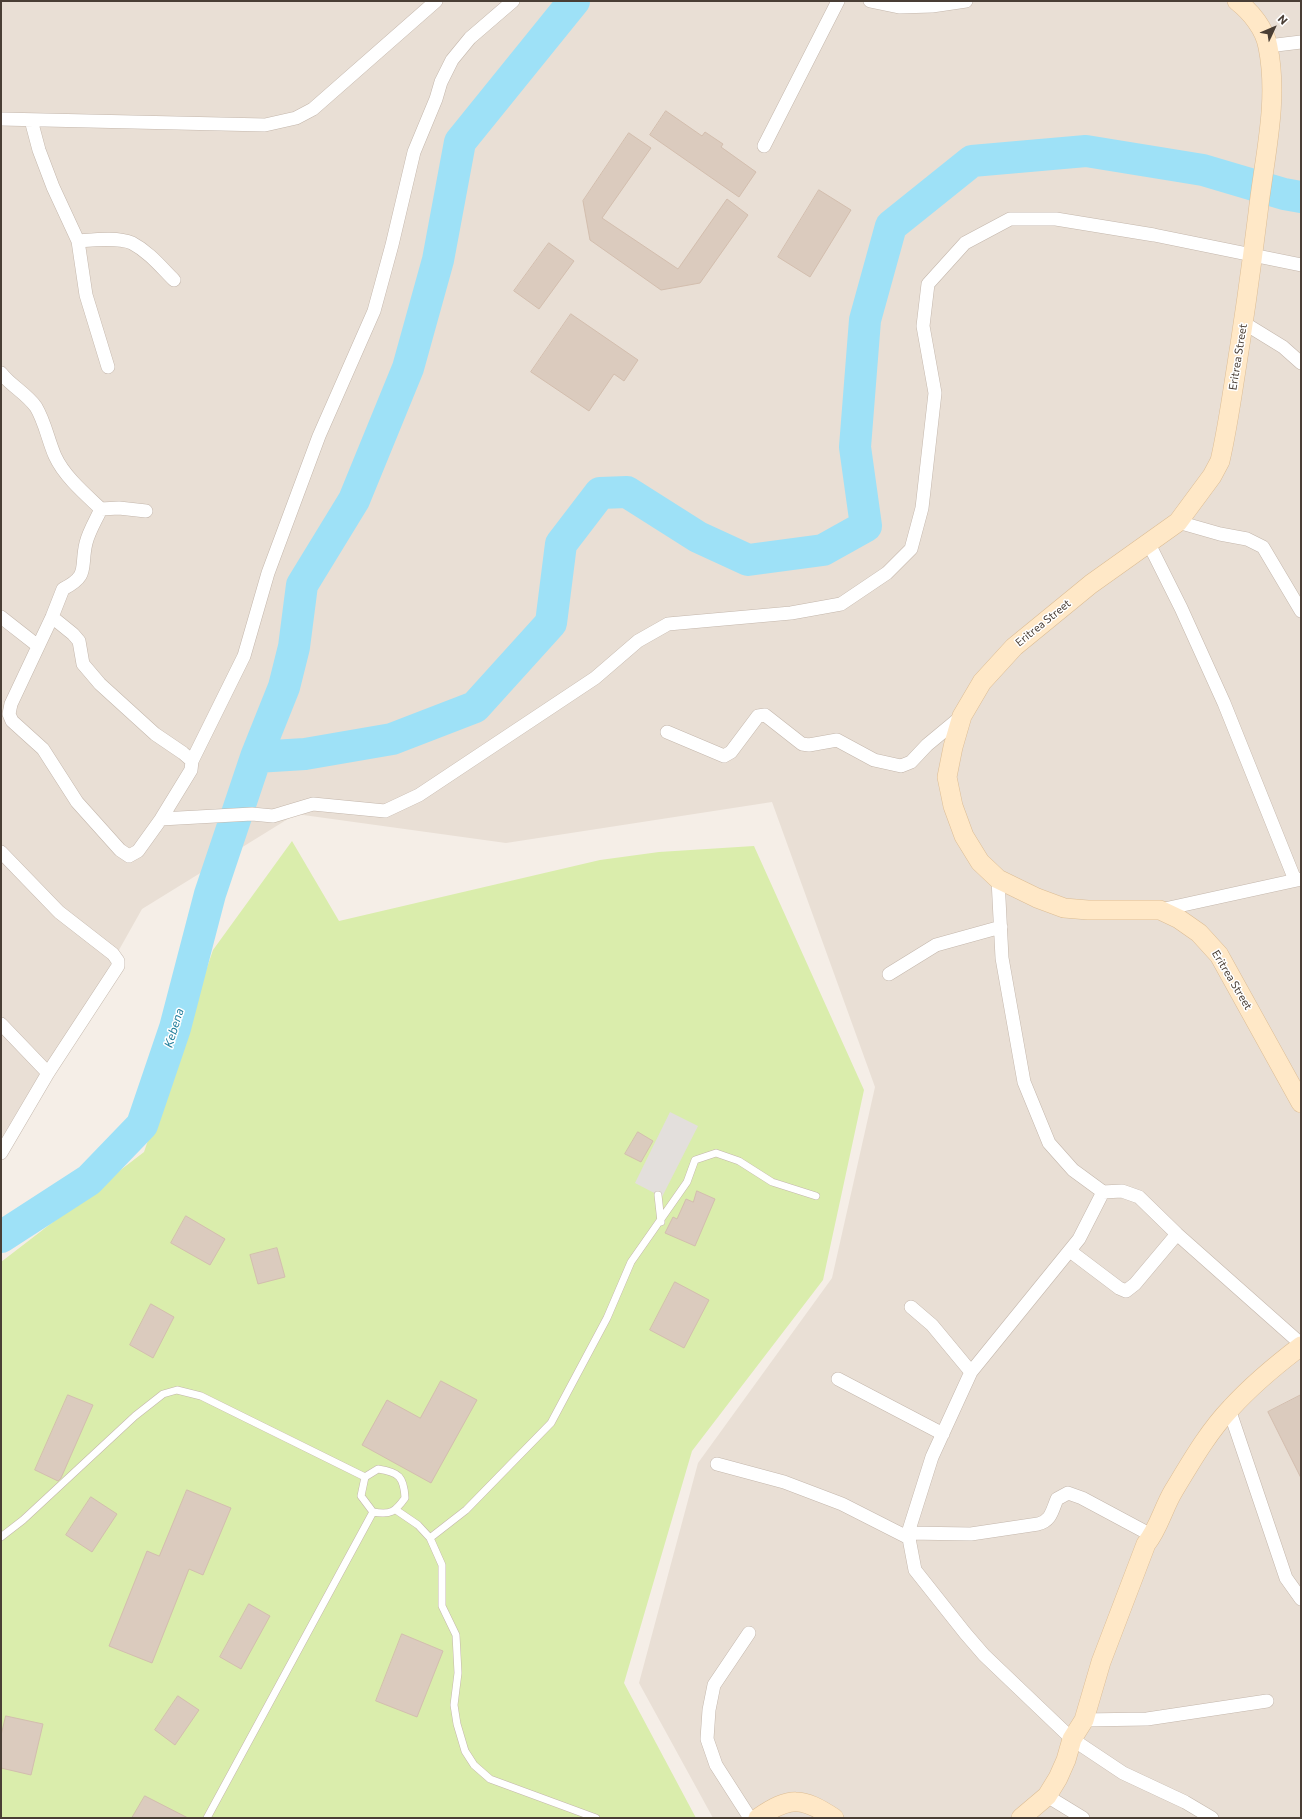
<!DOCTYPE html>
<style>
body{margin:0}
#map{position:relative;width:1302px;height:1819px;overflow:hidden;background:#f5eee7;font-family:Commissioner,sans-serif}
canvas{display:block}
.frame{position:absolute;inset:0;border:2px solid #493e35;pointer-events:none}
.north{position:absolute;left:1254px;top:8px;width:40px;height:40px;-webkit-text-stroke:3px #fff;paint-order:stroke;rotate:46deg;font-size:11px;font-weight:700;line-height:16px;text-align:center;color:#493e35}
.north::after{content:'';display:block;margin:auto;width:14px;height:18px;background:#493e35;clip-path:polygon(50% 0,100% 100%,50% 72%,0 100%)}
</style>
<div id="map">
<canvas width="1302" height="1819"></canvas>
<div class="frame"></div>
<div class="north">N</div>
</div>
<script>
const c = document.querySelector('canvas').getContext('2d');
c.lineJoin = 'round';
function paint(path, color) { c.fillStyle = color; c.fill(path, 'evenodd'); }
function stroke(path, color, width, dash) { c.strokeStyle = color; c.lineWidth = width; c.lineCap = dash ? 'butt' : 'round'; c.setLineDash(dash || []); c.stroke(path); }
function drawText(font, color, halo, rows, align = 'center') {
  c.font = font + ' Commissioner,sans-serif'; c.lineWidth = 3; c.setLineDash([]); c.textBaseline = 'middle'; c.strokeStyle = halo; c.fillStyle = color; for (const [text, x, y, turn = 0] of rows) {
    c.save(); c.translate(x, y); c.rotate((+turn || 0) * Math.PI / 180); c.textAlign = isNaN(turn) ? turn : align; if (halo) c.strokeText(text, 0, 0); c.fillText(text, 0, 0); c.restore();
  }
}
paint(new Path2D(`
 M1,1H1301V1818H713L639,1683L698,1463L832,1278L875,1087L772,802L506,843L296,814L142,909L1,1160Z`), '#e9dfd5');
paint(new Path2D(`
 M292,841L339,921L600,860L659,852L754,846L864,1090L823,1280L692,1451L624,1683L696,1818H1V1262L144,1152L213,950Z`), '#daedac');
paint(new Path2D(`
 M670,1112L698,1126L662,1197L635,1183Z`), '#e3dfdc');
stroke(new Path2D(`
 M256,757L305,754L392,739L475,707L551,623L561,544L600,493L627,492L698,537L748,560L823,550L866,526L855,447L865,320L891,226L972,161L1086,151L1203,170L1284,194L1301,197
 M1,1237L89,1180L142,1125L175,1028L210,894L256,757L284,687L294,647L302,585L354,500L408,368L438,260L460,142L574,1`), '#9ee1f7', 32);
const building = new Path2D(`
 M666,111L702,136L705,132L723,144L721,147L756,172L739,197L650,135Z
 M629,133L651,148L602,218L678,269L727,199L748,215L700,283L661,290L590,240L583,201Z
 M819,190L851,210L810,277L778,257Z
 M549,243L574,261L539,309L514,291Z
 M571,314L638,360L624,381L614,374L589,411L531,372Z
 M638,1132L653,1141L641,1162L625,1154Z
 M697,1191L715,1199L695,1246L665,1233L673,1217L677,1219L686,1199L693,1202Z
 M186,1216L225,1239L210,1265L171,1243Z
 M277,1248L285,1277L258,1284L250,1255Z
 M675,1282L709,1300L684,1348L650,1330Z
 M151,1304L174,1317L153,1358L130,1345Z
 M441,1381L477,1400L431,1483L362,1445L387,1400L420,1418Z
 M68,1395L93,1405L61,1478L58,1481L35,1470Z
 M1301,1395V1478L1268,1412Z
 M187,1490L231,1508L203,1575L189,1569L152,1663L109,1646L147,1551L159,1556Z
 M91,1497L117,1514L92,1552L66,1535Z
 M249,1604L270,1616L241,1669L220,1657Z
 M402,1634L443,1651L417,1717L376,1701Z
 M178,1696L199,1710L175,1745L155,1730Z
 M6,1716L43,1724L31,1775L1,1768V1736Z
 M145,1796L188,1818H132Z`);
paint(building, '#dbcbbe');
stroke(building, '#d3beae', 1);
const service = new Path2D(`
 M658,1195L661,1222
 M378,1469C399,1472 404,1477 405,1498C395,1512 391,1515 373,1512L361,1496L365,1477Z
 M396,1510L418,1525L430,1538L442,1565V1606L456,1635L458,1673L454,1705L457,1724L465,1751L474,1765L490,1779L596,1818
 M1,1537L23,1520L135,1416L163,1394L177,1390L201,1396L365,1477
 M430,1538L466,1510L551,1423L607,1318L631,1262L687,1182L695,1160L716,1153L739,1161L772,1182L816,1196
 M207,1818L373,1512`);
const minor = new Path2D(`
 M870,1L899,7L932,6L966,1
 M1268,46L1301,42
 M1,119L265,125L296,118L313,109L436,1
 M31,120L39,150L53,187L78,241L86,295L108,367
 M764,146L838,1
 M78,241C93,240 118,237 132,243C149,252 161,267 174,280
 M1244,323L1283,347L1301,363
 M1,373C11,386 26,393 36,407C45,422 48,440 55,456C64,476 85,494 101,509C96,520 89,531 86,543C80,568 90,575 63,589L52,617L11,704L9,714L12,721L43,749L77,802L120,850L129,856L138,851L161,819L191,770L192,761L183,753L155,734L100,684L83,664L79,641L73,634L52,617
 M101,509L119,508L146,511
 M1178,522L1220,534L1247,539L1263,547L1301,611
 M1149,544L1181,608L1224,703L1295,880
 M1,617L38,646
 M667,732L724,756L731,752L758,716L765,715L802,744L809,745L837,740L874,760L901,766L911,762L927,745L962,716
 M192,761L244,656L268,573L319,436L374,311L392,245L414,152L436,99L441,82L452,60L470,38L513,1
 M161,819L252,814L273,816L313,804L385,811L419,795L595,678L638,641L668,624L791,613L841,604L887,573L911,549L922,508L935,393L923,326L928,284L965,243L1010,219H1056L1154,235L1301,265
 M1,852L59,912L113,954L118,961V966L48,1073L1,1153
 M998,879L1002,958L1024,1082L1049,1143L1073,1170L1103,1192L1122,1191L1139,1197L1177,1234L1301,1344
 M1160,910L1301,879
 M889,974L936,945L1001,927
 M1,1024L48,1073
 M1103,1192L1079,1239L971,1372L932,1457L908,1533L915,1570L965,1633L984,1655L1072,1739L1123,1773L1185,1802L1212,1818
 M1070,1251L1119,1288L1126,1291L1135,1284L1177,1234
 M911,1307L932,1325L971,1372
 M838,1379L943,1434
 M1229,1409L1286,1578L1301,1599
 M717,1464L784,1482L842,1504L909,1538
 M908,1533L971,1534L1038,1524C1051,1521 1052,1511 1057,1499L1068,1493L1082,1498L1153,1536
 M749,1633L714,1685L709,1710L707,1739L716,1765L750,1818
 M1084,1720L1147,1719L1267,1701
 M1047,1796L1083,1818`);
const secondary = new Path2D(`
 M1237,1C1251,12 1265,29 1268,47C1279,102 1264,158 1258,213C1251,270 1243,327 1234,383C1230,409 1226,435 1220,461L1212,476L1178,522L1091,584L1014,647L982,682L962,716L953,747L947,777L953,806L964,836L980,862L998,879L1037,898L1064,908L1088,910H1160L1179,919L1199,933L1219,955L1301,1103
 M758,1818C790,1796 802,1797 834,1818
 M1021,1818L1047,1796L1058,1778L1066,1760L1072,1739L1084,1720L1101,1662L1146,1544C1159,1528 1163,1508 1174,1490C1191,1462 1208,1432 1231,1408C1252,1385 1276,1365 1301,1346`);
stroke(service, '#c4b7ac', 8);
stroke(minor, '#c4b7ac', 14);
stroke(secondary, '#dcbd95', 20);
stroke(service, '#fff', 7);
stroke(minor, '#fff', 13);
stroke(secondary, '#ffe8c7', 19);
drawText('11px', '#493e35', '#fff', [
 ["Eritrea Street",1238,357,-81],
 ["Eritrea Street",1043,623,-39],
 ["Eritrea Street",1232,980,59]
]);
drawText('italic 12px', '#207d9b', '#fff', [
 ["Kebena",174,1028,-73]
]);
</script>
